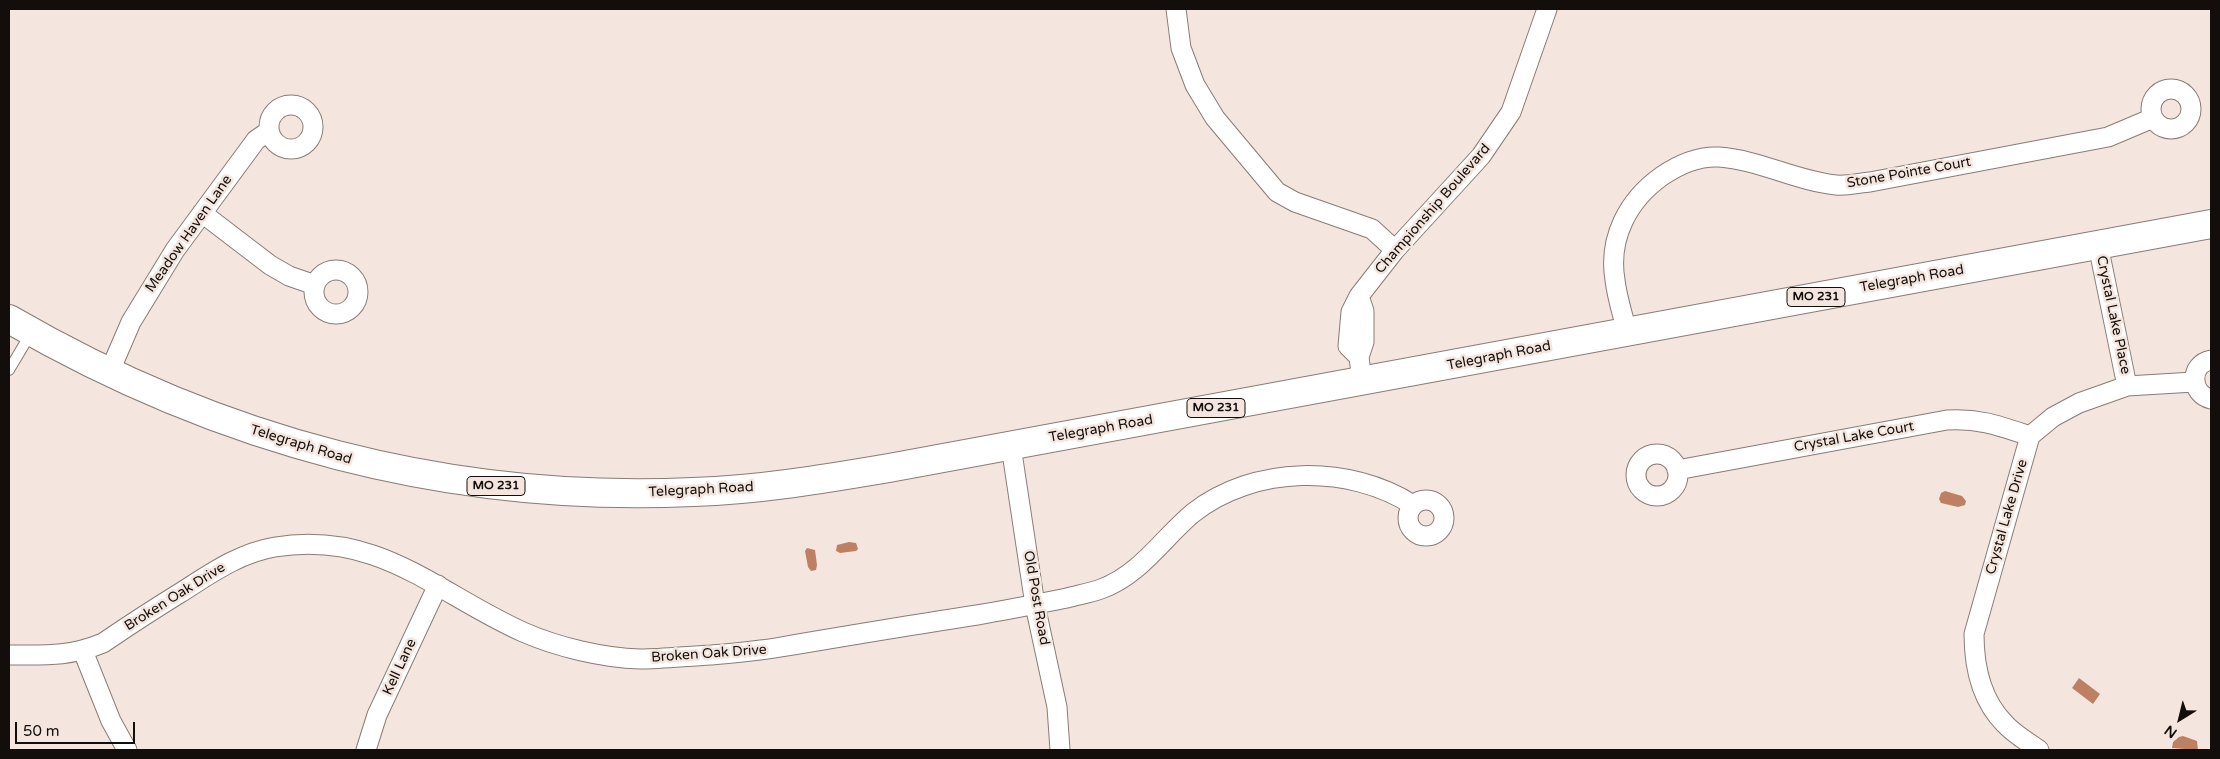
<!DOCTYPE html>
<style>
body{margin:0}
#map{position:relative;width:2220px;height:759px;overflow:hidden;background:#f4e6df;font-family:"Varela Round",sans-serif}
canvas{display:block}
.frame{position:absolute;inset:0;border:10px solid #130e0c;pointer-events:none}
.north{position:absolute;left:2155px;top:694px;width:50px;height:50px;-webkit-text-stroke:4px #f4e6df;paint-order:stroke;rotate:216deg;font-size:14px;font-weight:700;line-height:20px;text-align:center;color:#130e0c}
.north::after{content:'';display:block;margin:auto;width:18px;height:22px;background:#130e0c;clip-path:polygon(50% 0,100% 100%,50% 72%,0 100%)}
.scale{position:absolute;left:15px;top:722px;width:120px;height:22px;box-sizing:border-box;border:2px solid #130e0c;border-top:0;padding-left:6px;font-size:15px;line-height:18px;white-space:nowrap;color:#130e0c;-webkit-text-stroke:4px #f4e6df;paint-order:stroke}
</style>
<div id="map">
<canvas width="2220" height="759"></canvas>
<div class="frame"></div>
<div class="north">N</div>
<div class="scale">50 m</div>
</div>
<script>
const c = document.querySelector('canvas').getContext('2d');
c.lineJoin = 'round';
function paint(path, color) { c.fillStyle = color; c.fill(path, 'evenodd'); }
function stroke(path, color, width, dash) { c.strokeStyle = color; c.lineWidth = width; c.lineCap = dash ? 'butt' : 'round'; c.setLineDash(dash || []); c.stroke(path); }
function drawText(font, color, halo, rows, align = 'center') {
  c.font = font + ' "Varela Round",sans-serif'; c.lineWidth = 5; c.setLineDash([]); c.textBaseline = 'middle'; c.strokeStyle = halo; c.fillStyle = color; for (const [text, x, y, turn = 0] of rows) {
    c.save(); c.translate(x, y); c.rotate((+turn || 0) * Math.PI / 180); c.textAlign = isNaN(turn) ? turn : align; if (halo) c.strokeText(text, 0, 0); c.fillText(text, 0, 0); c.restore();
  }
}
paint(new Path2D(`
 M1945,491L1962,496L1966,501L1965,505L1958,507L1941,503L1939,499L1941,493Z
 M849,542L856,543L858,549L856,551L840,553L836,551L837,545Z
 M807,548L815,550L817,565L816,570L811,571L808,567L805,551Z
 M2079,678L2100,694L2093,704L2072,688Z
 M2183,736L2197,741L2198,750L2172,748L2173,742L2179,737Z`), '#be8063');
const lane = new Path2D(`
 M9,370L31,333`);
const street = new Path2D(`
 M1176,9L1181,48L1195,85L1215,118L1277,192L1295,202L1372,229L1395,250
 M2151 109a20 20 0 1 1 40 0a20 20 0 1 1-40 0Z
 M269 127a22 22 0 1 1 44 0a22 22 0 1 1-44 0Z
 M202,213L270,265L289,276L315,285
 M2098,245L2127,386
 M314 292a22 22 0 1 1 44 0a22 22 0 1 1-44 0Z
 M1627,332C1623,315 1617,298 1615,280C1608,238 1628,200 1662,176C1678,165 1699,156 1719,157C1760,160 1796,181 1836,185C1847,186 1859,183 1870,182L2108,137L2153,118
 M1359,357L1348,346L1351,312L1359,296
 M2211,360C2189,364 2190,394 2211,399
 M109,373L131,322L175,250L256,140L269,131
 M1362,381L1359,357L1364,342V311L1359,296L1395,250L1481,156L1511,112L1547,9
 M1011,446L1035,605L1057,707L1060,750
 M1636 475a21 21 0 1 1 42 0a21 21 0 1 1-42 0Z
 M1677,470L1947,420C1979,418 2000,426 2030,436
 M1408 518a18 18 0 1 1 36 0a18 18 0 1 1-36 0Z
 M83,651L111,721L127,750
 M9,655C45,655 69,657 103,643C128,626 154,609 180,593C210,574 239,553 275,547C379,530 436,593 523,632C557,647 603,658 640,659C663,659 688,656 711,655C734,653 758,651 781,647C846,636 911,625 977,615C1007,610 1037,604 1067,598C1078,595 1090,593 1101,589C1140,575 1163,538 1193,513C1254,465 1349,464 1413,505
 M366,750L377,715L438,585
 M2039,750C2028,742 2014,734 2005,724C1981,700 1974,667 1974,634L2030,436L2053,417L2079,403L2127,386L2194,382`);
const primary = new Path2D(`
 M9,319C219,441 449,503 693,492C759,490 824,479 889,468L2211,224`);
stroke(lane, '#897c76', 12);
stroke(street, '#897c76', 21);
stroke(primary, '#897c76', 30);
stroke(lane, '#fff', 10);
stroke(street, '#fff', 19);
stroke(primary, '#fff', 28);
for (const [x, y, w] of [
 [1816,297,58],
 [1216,408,58],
 [496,486,58]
]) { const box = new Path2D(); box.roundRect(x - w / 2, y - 9.5, w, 19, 4); c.fillStyle = '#f4e6df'; c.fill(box); stroke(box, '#130e0c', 1); }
drawText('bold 12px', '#130e0c', null, [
 ["MO 231",1816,297],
 ["MO 231",1216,408],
 ["MO 231",496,486]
]);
drawText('14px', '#130e0c', '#f4e6df', [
 ["Stone Pointe Court",1909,173,-10],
 ["Championship Boulevard",1433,209,-49],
 ["Meadow Haven Lane",189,234,-55],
 ["Telegraph Road",1912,279,-10],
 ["Crystal Lake Place",2113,315,78],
 ["Telegraph Road",1499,356,-11],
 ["Telegraph Road",1101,429,-10],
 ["Crystal Lake Court",1854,437,-10],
 ["Telegraph Road",301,445,17],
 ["Telegraph Road",701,490,-3],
 ["Crystal Lake Drive",2007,517,-74],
 ["Broken Oak Drive",175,597,-32],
 ["Old Post Road",1036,598,80],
 ["Broken Oak Drive",709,654,-4],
 ["Kell Lane",400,667,-65]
]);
</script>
